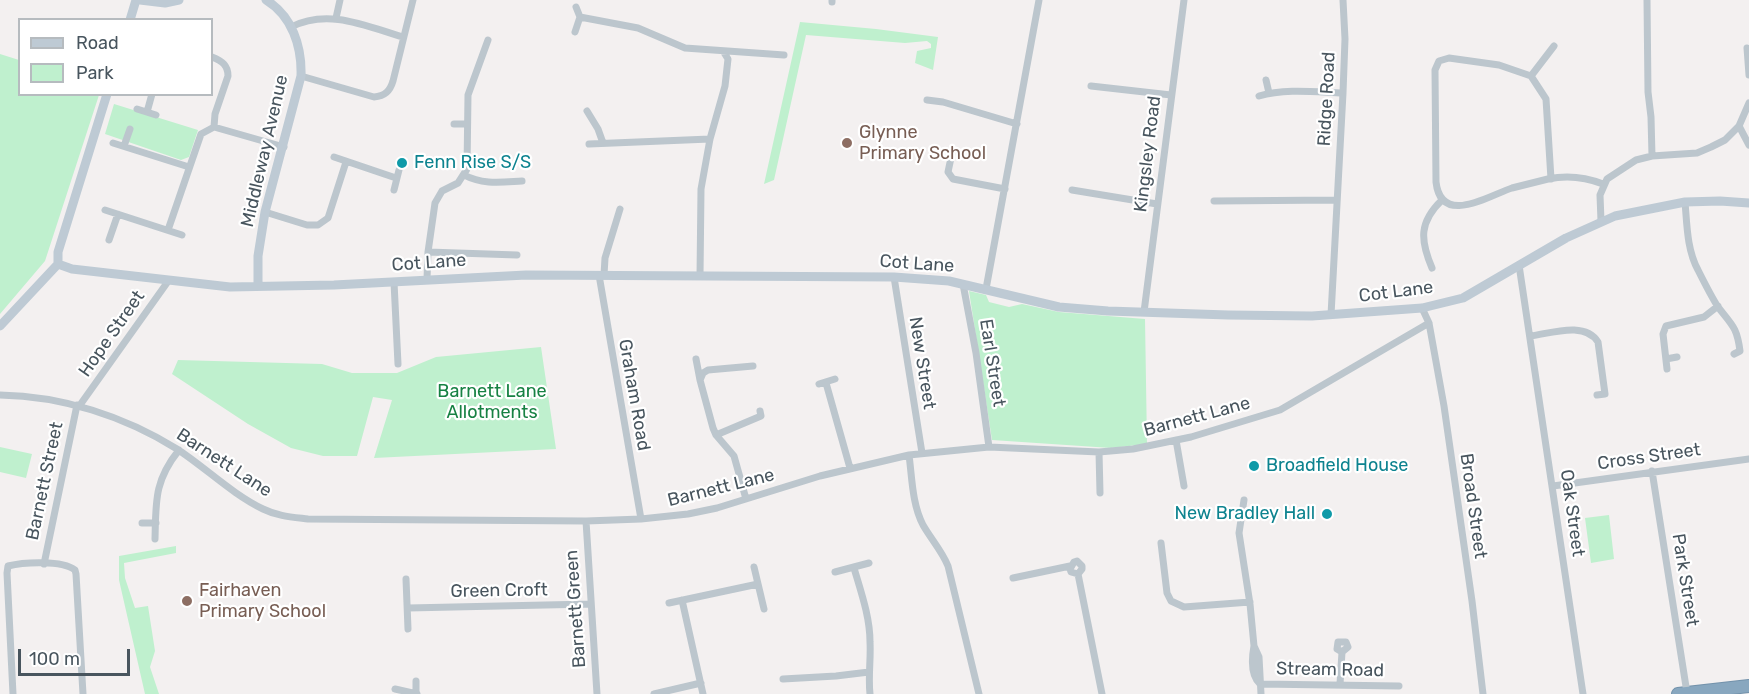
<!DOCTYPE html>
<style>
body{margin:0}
#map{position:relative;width:1749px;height:694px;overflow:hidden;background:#f3f0f0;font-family:Rubik,sans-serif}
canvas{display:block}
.legend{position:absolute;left:18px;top:18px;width:195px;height:78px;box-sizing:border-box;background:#fff;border:2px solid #b6bbbf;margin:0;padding:8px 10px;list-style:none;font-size:18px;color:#48555e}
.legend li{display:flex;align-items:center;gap:12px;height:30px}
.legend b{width:30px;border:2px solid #b6bbbf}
.scale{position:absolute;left:18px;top:649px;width:112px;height:27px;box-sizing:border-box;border:3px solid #48555e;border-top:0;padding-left:8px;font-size:18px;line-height:21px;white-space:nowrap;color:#48555e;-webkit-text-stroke:4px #fff;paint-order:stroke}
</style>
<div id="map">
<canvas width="1749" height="694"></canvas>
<ul class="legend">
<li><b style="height:8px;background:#becad4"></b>Road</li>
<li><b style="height:16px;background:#bff0ce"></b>Park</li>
</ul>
<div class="scale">100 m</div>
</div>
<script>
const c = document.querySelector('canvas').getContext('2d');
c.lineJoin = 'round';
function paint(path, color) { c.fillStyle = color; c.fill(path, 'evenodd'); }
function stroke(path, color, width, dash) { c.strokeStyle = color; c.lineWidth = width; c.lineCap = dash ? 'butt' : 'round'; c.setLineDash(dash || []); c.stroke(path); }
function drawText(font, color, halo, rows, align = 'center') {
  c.font = font + ' Rubik,sans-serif'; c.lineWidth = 4.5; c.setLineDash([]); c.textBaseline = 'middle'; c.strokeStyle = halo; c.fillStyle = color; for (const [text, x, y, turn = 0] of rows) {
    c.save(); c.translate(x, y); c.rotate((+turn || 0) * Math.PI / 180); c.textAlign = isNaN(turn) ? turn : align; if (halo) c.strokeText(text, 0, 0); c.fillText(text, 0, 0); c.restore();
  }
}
paint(new Path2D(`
 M800,22L876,29L938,37L933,70L915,63L917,51L931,48V44L927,41L905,43L806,35L774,180L764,184Z
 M0,54L19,60L20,94L99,95L45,261L0,314Z
 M114,104L198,130L189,157L181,160L105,134Z
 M969,291L986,295L989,302L1009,307L1022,304L1059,312L1145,319L1147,444L1111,448L992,440Z
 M541,347L556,449L374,458L392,400L373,397L357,456H323L291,448L248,424L172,374L178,360L322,364L352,373H397L436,357Z
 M0,447L32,454L26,478L0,472Z
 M1609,515L1614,559L1591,563L1585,518Z
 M176,546V553L124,563L125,578L135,608L148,606L155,651L150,667L159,694H145L119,580V556Z`), '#bff0ce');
const highway = new Path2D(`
 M1678,694L1749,686`);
stroke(highway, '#7392ab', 14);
stroke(new Path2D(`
 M1647,0L1648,92L1651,117L1652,156
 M832,2V0
 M576,7L580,17L638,28L685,48L784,55
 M336,18L340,0
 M291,27C328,8 366,26 403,37
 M575,32L580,17
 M1747,48L1749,75
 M212,57C222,61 228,65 228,76L215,114L214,127
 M301,76L374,97C385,96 390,91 393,81L413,0
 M1531,76L1554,46
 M1266,80L1269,93
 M1091,86L1171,95
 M1259,96C1285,88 1316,92 1343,93
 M927,100L943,102L1017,124
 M137,109L156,115
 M587,111L598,129L603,143
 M147,112L152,94
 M454,124H467
 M1739,126L1749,145
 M113,143L189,167
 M589,144L710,139
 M124,146L130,129
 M952,153L948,172L953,179L1005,189
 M334,157L396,178
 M464,175C483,185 502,182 522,181
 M1551,179L1546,99L1531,76L1499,65L1449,58L1439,61L1435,70L1436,182C1441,227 1490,195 1512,188C1524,185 1536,182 1548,179C1567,175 1585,177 1603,184
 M394,190L399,170
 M1072,190L1157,204
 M1214,201L1336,200
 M1685,202C1687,225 1687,250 1698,270C1704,282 1711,296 1718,307C1732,325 1737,327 1740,351L1734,354
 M105,210L182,235
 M265,212L307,225H318L328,218L346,162
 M1601,221L1600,195L1607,179L1636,160L1652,156L1697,153L1711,147L1725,140L1739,126L1749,103
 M168,230L201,134L214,127L284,147
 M109,240L118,214
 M428,252L517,255
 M1519,265L1583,694
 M1432,268C1420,240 1419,222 1442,200
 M599,275L641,519
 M604,275L605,258L620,209
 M700,276L701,189L710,139L725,86L728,59L723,51
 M894,277L922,453
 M427,279L428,252L435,203L442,191L458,183L467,169L468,95L488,40
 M394,282L398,364
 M963,284L976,353L989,447
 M986,289L1039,0
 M1422,308L1429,323L1444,406L1472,601L1483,694
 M1144,312L1184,0
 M1331,315L1343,93L1345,39L1343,0
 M1531,336C1552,333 1585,321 1598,342L1605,394L1597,395
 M696,359L700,380
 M1666,359L1677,357
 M1667,369L1663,334L1666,326L1704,317L1718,306
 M826,383L850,468
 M819,384L835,379
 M0,395C62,396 124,416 177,449C206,468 232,494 263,509C277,516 292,517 308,519L586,521L641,519L688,514L717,508L820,476L909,455L989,447L1099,452L1133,449L1191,437L1280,410L1429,323
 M80,405L169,280
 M716,435L761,416L760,411
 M1176,440L1184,486
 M1099,452L1100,493
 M909,455C912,477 912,504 923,525C931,539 942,551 948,566L979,694
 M1652,471L1687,693
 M1553,486L1749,459
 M746,499L734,456L716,435L713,428L700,380L703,373L708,370L753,366
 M1244,500L1239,533L1250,604L1254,646L1259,657L1261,694
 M586,521L597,694
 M142,523H156
 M155,539C156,502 154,481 179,450
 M1161,543L1167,593L1171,601L1184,607L1250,602
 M44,564L77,405
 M754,567L764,609
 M854,568C861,592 870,617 870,642C871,660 868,676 870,694
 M835,572L869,563
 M1078,574L1071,572L1070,569L1074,562L1077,561L1082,566V569L1078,574L1102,694
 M1013,578L1070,566
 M406,579L408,629
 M682,600L703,694
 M669,603L758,584
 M408,608L591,604
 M1254,646C1252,657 1250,675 1260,684
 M783,679L836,676L869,672
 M1260,684L1399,686
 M1340,684L1342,652L1348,647L1346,642H1338L1337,649L1342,652
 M395,689L417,694
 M416,693V681
 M13,694L7,573L8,566C24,562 62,560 75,570L76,574L83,694
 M654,694L701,683`), '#bcc6cd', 7);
stroke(new Path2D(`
 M140,0L165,3L179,0
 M130,20L136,0
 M58,264L72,269L230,287L334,285L526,275L894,277L949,281L1059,307L1108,311L1228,315L1312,316L1422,308L1463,298L1566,238L1615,216L1685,202L1720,201L1749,203
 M258,286V256L265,212L301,76C302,46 292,16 266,0
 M0,326L58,264V252L107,94`), '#becad4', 9);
stroke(highway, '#88a7bf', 12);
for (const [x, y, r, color] of [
 [847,143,6,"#8d6e63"],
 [402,163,6,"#0f9aa8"],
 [1254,466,6,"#0f9aa8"],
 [1327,514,6,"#0f9aa8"],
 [187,601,6,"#8d6e63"]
]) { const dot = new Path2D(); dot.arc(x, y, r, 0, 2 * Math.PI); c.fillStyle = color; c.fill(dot); stroke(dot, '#fff', 2); }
drawText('18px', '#48555e', '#fff', [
 ["Ridge Road",1327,99,-87],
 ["Middleway Avenue",265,151,-77],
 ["Kingsley Road",1148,154,-83],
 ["Cot Lane",429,263,-4],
 ["Cot Lane",917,264,4],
 ["Cot Lane",1396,292,-7],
 ["Hope Street",112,334,-55],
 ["New Street",922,363,81],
 ["Earl Street",992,363,81],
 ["Graham Road",634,395,80],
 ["Barnett Lane",1197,417,-15],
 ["Cross Street",1649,457,-8],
 ["Barnett Lane",224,463,33],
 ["Barnett Street",45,481,-78],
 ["Barnett Lane",721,488,-14],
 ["Broad Street",1473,506,82],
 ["Oak Street",1572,513,82],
 ["Park Street",1685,580,81],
 ["Green Croft",499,591,-1],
 ["Barnett Green",576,609,-94],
 ["Stream Road",1330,670,1]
]);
drawText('18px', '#785e54', '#fff', [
 ["Glynne",859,133],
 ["Primary School",859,154],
 ["Fairhaven",199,591],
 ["Primary School",199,612]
], 'left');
drawText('18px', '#0d838f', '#fff', [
 ["Fenn Rise S/S",414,163],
 ["Broadfield House",1266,466],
 ["New Bradley Hall",1315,514,"right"]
], 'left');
drawText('18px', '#178143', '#fff', [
 ["Barnett Lane",492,392],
 ["Allotments",492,413]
]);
</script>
